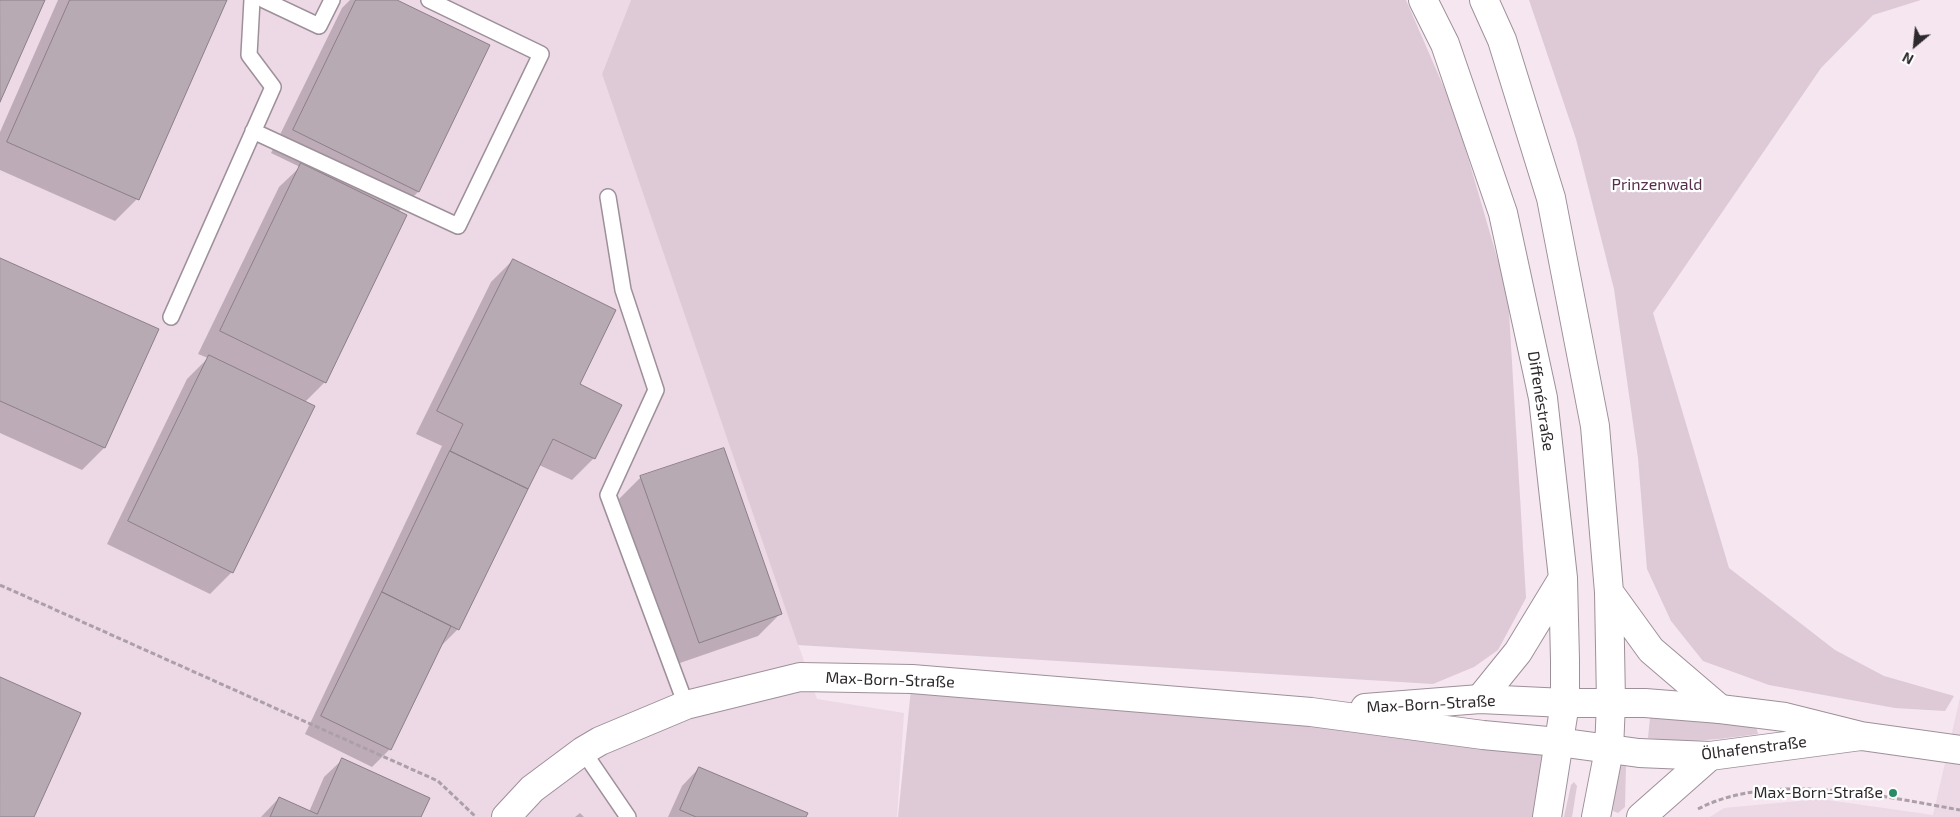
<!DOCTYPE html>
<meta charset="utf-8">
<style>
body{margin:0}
#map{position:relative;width:1960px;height:817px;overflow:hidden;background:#f5e6f0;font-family:"Exo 2",sans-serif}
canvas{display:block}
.north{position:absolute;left:1890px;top:20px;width:50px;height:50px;-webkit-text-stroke:4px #fff;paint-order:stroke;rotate:208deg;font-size:14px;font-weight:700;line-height:20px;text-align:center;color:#2e292c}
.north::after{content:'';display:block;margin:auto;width:18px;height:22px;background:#2e292c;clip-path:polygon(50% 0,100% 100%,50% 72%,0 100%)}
</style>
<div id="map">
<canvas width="1960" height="817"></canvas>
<div class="north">N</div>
</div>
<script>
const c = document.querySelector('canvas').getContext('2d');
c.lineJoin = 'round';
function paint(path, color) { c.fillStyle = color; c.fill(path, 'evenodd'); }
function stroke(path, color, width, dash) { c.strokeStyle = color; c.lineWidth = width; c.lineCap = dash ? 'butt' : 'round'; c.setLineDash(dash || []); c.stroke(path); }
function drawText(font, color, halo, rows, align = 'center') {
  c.font = font + ' "Exo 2",sans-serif'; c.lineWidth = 4.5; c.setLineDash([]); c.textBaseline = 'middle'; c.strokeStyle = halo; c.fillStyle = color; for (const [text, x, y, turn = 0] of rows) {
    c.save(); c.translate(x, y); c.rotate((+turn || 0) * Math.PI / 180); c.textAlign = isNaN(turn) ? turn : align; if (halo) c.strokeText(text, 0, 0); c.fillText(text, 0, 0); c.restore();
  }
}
paint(new Path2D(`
 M0,0H631L602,74L817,699L904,713L897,817H0Z
 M1960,698V817H1710L1724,808L1820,799L1933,815Z`), '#edd8e6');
paint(new Path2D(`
 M631,0H1406L1455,113L1508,295L1526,598L1498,650L1474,667L1433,684L798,645L602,74Z
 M1529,0H1921L1873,15L1821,68L1653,313L1729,568L1835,650L1884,676L1954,696L1945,711L1895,708L1769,685L1703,661L1671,621L1647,569L1638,458L1614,289L1576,139Z
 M912,679L1558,742L1547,817H898Z
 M1650,718L1718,719L1756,726L1758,734C1721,739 1685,744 1648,738Z
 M1620,764L1626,765L1625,807L1618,813L1613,811L1616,767Z
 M1574,782L1577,786L1572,817H1564L1571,785Z`), '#dec9d7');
paint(new Path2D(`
 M58,0H225L137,199L115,221L0,170V132Z
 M350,0H394L418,192L398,212L325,382L304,403L232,572L210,594L107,544L187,379L208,358L198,354L279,187L300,167L271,153L342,8Z
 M0,259L157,330L104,448L82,470L0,433Z
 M513,260L594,458L572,480L539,465L458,629L439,648L390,749L372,767L305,734L442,446L416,434L491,282Z
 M641,477L780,614L758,636L677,664L619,499Z
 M342,760L420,817H261L279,798L309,812L324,777Z
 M699,768L805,817H668L682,786Z
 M580,813L584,817H575Z`), '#0003');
const building = new Path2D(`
 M0,0H45L0,102Z
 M70,0H227L139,200L7,142Z
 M356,0H397L490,45L419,192L293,130Z
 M301,163L407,215L326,383L220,331Z
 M0,258L159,329L105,448L0,401Z
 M513,259L616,310L580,384L622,405L595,459L553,439L528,489L450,451L463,424L437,411Z
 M209,355L315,406L233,573L128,521Z
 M724,448L782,614L699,643L640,476Z
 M450,451L528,489L459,630L382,592Z
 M382,592L451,626L391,750L321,716Z
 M0,677L81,713L34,817H0Z
 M342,758L430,798L421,817H270L279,797L317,814Z
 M699,767L808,813L806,817H696L680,810Z`);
paint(building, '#b8aab3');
stroke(building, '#8c7f88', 1);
const lane = new Path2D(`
 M264,0L319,26L332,0
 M253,131L458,226L541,54L429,0
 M608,197L623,290L656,390L608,495L686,705
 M171,317L273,87L249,55L252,0
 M583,751L628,817`);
const street = new Path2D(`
 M1365,708L1480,699L1565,703H1645L1720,709L1785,717L1861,736L1960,750
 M506,817L532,789L583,751L600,741L686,705L800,677L912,679L1311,712L1483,735L1558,742L1639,753L1710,756L1861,736`);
const secondary = new Path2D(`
 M1423,0L1445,44L1503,213L1543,398L1563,578L1565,660V703L1547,817
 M1484,0L1502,40L1551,198L1595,426L1609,592L1611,702L1609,750L1596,817
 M1609,592L1651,650L1720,709
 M1480,699L1518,652L1563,578
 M1641,817L1710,756`);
stroke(lane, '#9e9099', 18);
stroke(street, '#9e9099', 30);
stroke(secondary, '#9e9099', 30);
stroke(new Path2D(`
 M0,585L438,781L476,817
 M1698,809C1771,771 1882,796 1960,810`), '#aca0a8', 3, [5, 2.5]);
stroke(lane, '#fff', 15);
stroke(street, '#fff', 28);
stroke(secondary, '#fff', 28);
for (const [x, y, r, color] of [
 [1893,793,5,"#298c67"]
]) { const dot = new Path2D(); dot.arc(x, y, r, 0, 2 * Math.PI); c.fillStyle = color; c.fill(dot); stroke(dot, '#fff', 2); }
drawText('16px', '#562e4b', '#fff', [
 ["Prinzenwald",1657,185]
]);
drawText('16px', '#2e292c', '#fff', [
 ["Diffenéstraße",1541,401,81],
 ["Max-Born-Straße",890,680,2],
 ["Max-Born-Straße",1431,704,-3],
 ["Ölhafenstraße",1754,748,-7]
]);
drawText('16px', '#2e292c', '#fff', [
 ["Max-Born-Straße",1883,793]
], 'right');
</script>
